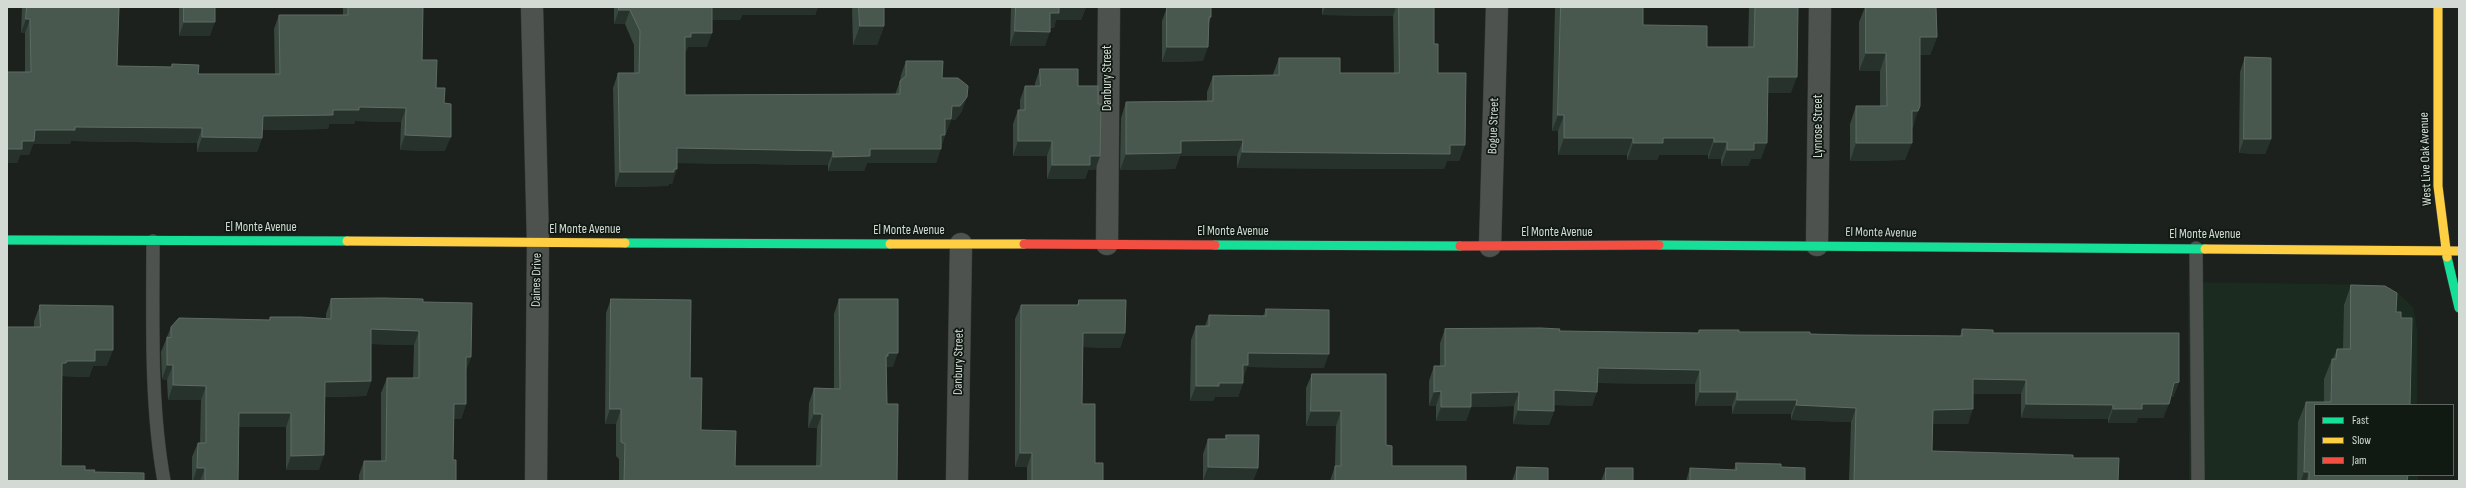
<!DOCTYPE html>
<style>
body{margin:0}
#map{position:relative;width:2466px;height:488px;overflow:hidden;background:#1c211d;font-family:"Sofia Sans Condensed",sans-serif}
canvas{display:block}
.frame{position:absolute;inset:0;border:8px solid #d3dad4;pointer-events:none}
.legend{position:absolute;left:2314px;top:404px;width:140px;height:72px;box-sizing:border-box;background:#101a13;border:1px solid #5e6760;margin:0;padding:5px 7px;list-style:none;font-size:12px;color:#d3dad4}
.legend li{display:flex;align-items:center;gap:8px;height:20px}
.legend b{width:20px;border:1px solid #5e6760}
</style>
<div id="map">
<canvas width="2466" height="488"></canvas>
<div class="frame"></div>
<ul class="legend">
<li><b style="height:5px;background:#16e098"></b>Fast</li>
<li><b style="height:5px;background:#ffcf43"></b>Slow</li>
<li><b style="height:5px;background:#f24e42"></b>Jam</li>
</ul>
</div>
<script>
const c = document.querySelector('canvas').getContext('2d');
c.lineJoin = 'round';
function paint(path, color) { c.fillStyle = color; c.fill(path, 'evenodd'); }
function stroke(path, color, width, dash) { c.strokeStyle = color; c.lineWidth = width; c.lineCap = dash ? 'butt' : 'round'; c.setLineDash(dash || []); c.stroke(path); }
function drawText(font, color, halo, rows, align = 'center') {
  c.font = font + ' "Sofia Sans Condensed",sans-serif'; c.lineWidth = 3.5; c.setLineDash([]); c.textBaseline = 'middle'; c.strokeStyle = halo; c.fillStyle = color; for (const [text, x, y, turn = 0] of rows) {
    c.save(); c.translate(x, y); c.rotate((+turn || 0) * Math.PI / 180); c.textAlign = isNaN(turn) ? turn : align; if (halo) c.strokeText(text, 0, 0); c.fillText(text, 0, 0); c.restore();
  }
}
paint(new Path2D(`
 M2188,282L2381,285L2399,294L2413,307L2417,329V405H2315V475H2418V481H2189Z`), '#1c2b20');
const lane = new Path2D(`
 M153,241C153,320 150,403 164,481
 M2196,248L2198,481`);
const street = new Path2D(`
 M532,7L538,243L536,481
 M1107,244L1109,7
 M1817,245L1820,7
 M1490,246L1497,7
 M957,481L961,244`);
const fast = new Path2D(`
 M7,240L347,241
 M625,243L890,244
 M1215,245L1460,246
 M1659,245L2205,249
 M2447,257L2459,308`);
const slow = new Path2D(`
 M2438,7V186L2447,257
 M347,241L625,243
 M890,244H1024
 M2205,249L2459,251`);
const jam = new Path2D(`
 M1024,244L1215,245
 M1460,246L1659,245`);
stroke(lane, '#373c38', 14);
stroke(street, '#373c38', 23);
stroke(fast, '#373c38', 10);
stroke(slow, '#373c38', 10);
stroke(jam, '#373c38', 10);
stroke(lane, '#4d524e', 13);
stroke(street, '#4d524e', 22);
stroke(fast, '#16e098', 9);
stroke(slow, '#ffcf43', 9);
stroke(jam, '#f24e42', 9);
paint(new Path2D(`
 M22,7H119L117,66L171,67L172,64L198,74H275L274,29L279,15H343V7H423L422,60L444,103L445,151L400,150L401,122L355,121L354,124H329L328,129L262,130V138L257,152H197V143L71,141L70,144H33L29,155H20L17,163H7V72H25V33H21Z
 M179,7H215L210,36H179Z
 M614,7H818L815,15H742L740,20H712L707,47H688L686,51H685V95H895L900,81L901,75L906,61L942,78L962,111L955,120H951L946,133H945V135L936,163H867L864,171H828V165L677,163L672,184L669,183L668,186L615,187L613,88L618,73H634V45L625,24H614Z
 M853,7H884V26L877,45H853L852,9Z
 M1011,7H1086L1081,20H1056L1054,28H1050L1045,46H1010Z
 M1167,7L1211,17L1209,23L1203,61L1162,62V21Z
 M1322,7H1434V44L1438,73L1465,145L1459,161H1447L1444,169L1237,168V156H1180L1175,169L1120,170L1121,118L1126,102L1207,101V92L1213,76L1273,75V74L1279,58L1340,73H1394L1393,16L1322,15Z
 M1555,7H1643V25L1707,47H1748L1749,7H1798L1791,93H1767L1761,159H1751L1748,166H1721V159H1708V155H1659L1657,160H1627V155H1558V131H1552Z
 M1865,7H1936L1937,37L1930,55H1920L1914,124L1912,129L1905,160L1850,161V124L1856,106H1880V71H1859V22Z
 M2245,57L2271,139L2265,154L2239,153L2240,72Z
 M1040,69L1078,86L1098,104L1100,156L1095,170H1088L1085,179H1047V156H1013V124L1018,110H1020V100L1025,86H1035V83Z
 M2351,285L2396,312L2407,481H2297L2298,422L2306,402H2324V379L2332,359H2333L2337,349H2343L2344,305Z
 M331,299L423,302L471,357L466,370V404L461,419H454L453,460L456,481H359V475L364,461H381V393L387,378H413L414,345L371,344V381L366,396L325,397L319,470H286V427H239L238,481H192V457L198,443H200L201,400H168L167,380L162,379L161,352L171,327L269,320L270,317L326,319V314Z
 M611,299L690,378L701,430L735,466H816L817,428H808L809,403L814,388L834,389V314L839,299L893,367H886L887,404L897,481H619V459L616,456V424H605L606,313Z
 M1079,300L1125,333L1120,348L1083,347L1082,404L1095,463L1103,481H1027V467H1015V319L1021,305H1077Z
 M40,305L107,366H93L89,377L62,376L61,466L85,470L94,472L7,481L34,327V321Z
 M1266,309L1324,368L1247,367L1243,378V383L1238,397H1215L1213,401H1190L1191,340L1196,326H1205L1209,315L1263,316Z
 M1445,329L1698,333L1699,330L1739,332L1851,335L1960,336L1962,329L1993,333L2179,382L2173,397H2171L2163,418H2138L2136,423H2108V419L2021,418V394H1973L1968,424H1932V451L2073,458L2118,481H1849L1851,422L1791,420V414H1732V406H1695V384L1598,383L1592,406L1554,405V411L1549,425L1513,424L1514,406L1471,407L1466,421H1436V406H1429V381L1434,366H1440V343Z
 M1312,374L1386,445L1392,466L1466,481H1330L1335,466L1336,426H1306V388Z
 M1226,435L1258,468L1253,481H1203V454L1208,439H1225Z
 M1736,463L1781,467L1734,470Z
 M1517,467L1548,481H1512Z
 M1606,468L1633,481H1601Z
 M1690,468V481H1686Z`), '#38483f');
paint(new Path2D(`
 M712,7H818L815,15H742L740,20H707Z
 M1058,7H1086L1081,20H1056L1054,28L1045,27L1050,13Z
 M1325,7H1396L1393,16L1322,15Z
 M619,10H630L625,24H614Z
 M26,19H30L25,33H21Z
 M184,22H215L210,36H179Z
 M860,26H884L877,45H853Z
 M1015,31L1050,32L1045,46H1010Z
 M691,33H712L707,47H688L686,51H680L685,37Z
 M1920,37H1937L1930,55H1913Z
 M1167,47H1208L1203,61L1162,62Z
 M1866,53H1886L1880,71H1859Z
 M1768,77H1797L1791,93H1762Z
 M967,97L962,111L955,120H951L946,133L940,134L945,119L952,106Z
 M1920,106L1912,129V111Z
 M359,107L406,108L401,122L355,121L354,124H329L328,129L257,130L263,116L333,110Z
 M1558,115H1564L1558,131H1552Z
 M75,127L202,128L197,143L71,141L70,144H33L29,155H20L17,163H7V149L22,141L35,130Z
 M405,135L451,137L445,151L400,150Z
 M941,135H945L936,163H867L864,171H828L833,157L870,149Z
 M202,137L262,138L257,152H197Z
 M1564,138H1633L1627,155H1558Z
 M1663,138H1714L1708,155H1659L1657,160H1627L1633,143Z
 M2244,139H2271L2265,154L2239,153Z
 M1243,140L1237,156H1180L1175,169L1120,170L1126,154L1181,141Z
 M1018,141H1052L1047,156H1013Z
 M1714,142H1727L1721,159H1708Z
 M1754,143H1767L1761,159H1751L1748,166H1721L1727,150Z
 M1856,143H1912L1905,160L1850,161Z
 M1450,145H1465L1459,161H1447L1444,169L1237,168L1242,152Z
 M677,148L833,151L828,165L672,163Z
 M1090,156H1100L1095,170H1088L1085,179H1047L1052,165Z
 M674,169H677L672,184L669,183L668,186L615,187L620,172Z
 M371,329L419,331L414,345L366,344Z
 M1083,333H1125L1120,348L1078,347Z
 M95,350H113L107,366H93L89,377L61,376L62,363Z
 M888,353H898L893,367H884L886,356Z
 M1248,353L1329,354L1324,368L1247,367L1243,379H1238Z
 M466,357H471L466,371Z
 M167,365H173L167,380L162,379Z
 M1598,368L1700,370L1695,384L1593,383Z
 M1973,379L2026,380L2021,394H1968Z
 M371,381L366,396L319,397L325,382Z
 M2179,382L2173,397H2169L2174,383Z
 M1219,383H1243L1238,397H1215L1213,401H1190L1196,386Z
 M173,385L206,386L201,400H168Z
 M1554,390L1597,392L1592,406L1549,405Z
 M1441,391L1436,406H1429L1434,392Z
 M1519,392L1514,406L1471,407L1466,421H1436L1441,407L1471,393Z
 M1700,392H1737L1732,406H1695Z
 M1737,400H1797L1791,414H1732Z
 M454,404H466L461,419H449Z
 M2026,404L2113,405L2108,419L2021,418Z
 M2142,404H2169L2163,418H2138L2136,423H2108L2113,409Z
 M1796,405L1856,408L1851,422L1791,420Z
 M610,409H621L616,424H605Z
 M1973,409L1968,424H1927L1933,410Z
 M1518,410L1554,411L1549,425L1513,424Z
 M1311,411H1341L1336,426H1306Z
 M239,413H291L286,427H233Z
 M814,414H822L817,428H808Z
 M1020,453H1032L1027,467H1015Z
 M324,455L319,470H286L291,456Z
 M1208,467L1258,468L1253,481H1203Z
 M197,468H205L200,481H193Z
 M2304,472H2309L2306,481H2301Z`), '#26322b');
const building = new Path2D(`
 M27,7H119L117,66L172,67V64L199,65L198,74H280L279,15H348V7H423L422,60H437L436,88H445L444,103L451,104V137L405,135L406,108L359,107V110H333V115L263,116L262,138L202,137V128L75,127V130H35L34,141H22V149H7V72H31L30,19H26Z
 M184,7H215V22H184Z
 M619,7H712V33H691V37H685V95L900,94V81L906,76V61H943L942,78H958L968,86L967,97L960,106H952L951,119H945V135H941V149H870V156L833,157V151L677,148V169H674V172H620L618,73H639L640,31L630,10H619Z
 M859,7H884V26H860Z
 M1016,7H1059V13H1050V32L1015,31Z
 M1167,7H1211V17H1209L1208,47H1167Z
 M1399,7H1434V44H1438V73H1466L1465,145H1450V154L1242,152L1243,140L1181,141V153L1126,154V102L1213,101V76L1279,75V58H1340V73H1399Z
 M1561,7H1643V25L1707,26V47H1754L1755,7H1798L1797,77H1768L1767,143H1754V150H1727V142H1714V138H1663V143H1633V138H1564V115H1558Z
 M1866,7H1936L1937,37H1920V106L1918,111H1912V143H1856V106H1887L1886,53H1866Z
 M2245,57L2271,58V139H2244Z
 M1040,69H1078V86H1098V104H1101L1100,156H1090V165H1052V141H1018V110H1025V86H1040Z
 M2351,285L2385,286L2397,293L2396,312H2401V318H2412L2410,405H2315V475H2408L2407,481H2309V472H2304L2306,402H2331L2332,359H2336L2337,349H2350Z
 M383,298L423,299V302L472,303L471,357H466V404H454L453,460H456V481H364V461H386L387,378H419V331L371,329V381L325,382L324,455L291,456V413H239L238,481H205V468H197L198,443H206V386L173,385V365H167V337L171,338V327L179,318L270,320V317H301L331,319V299Z
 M611,299L691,300L690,378H702L701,430L736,431L735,466H821L822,414H814V388L840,389L839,299H898V353H888V356H886L887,404H898L897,481H624L625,444L621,442V409H610Z
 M1079,300H1126L1125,333H1083L1082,404H1095V463H1103V481H1032V453H1020L1021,305H1078Z
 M40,305L113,306V350H95V361H67L66,363H62L61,466H85V470H95L94,472L144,473V481H7V327H40Z
 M1266,309L1329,310V354L1248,353V365H1243V383H1219V386H1196V326H1209V315L1266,316Z
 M1541,328L1560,329L1559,331L1699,333V330H1739V332H1810V334L1851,335L1962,336V329L1993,330V333H2179V382L2174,383L2169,404H2142V409H2113V405L2026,404V380L1973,379V409L1933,410L1932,451L2073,455V458H2119L2118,481H1854L1856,408L1796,405L1797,400H1737V392H1700V370L1598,368L1597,392L1554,390V411L1518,410L1519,392L1471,393V407H1441V391L1434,392V366H1445V329Z
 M1312,374H1386V445L1392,446V466H1466V481H1335V466H1341V411H1311Z
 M1226,435H1259L1258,468L1208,467V439H1226Z
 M1736,463L1781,464V467L1805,468V481H1690V468L1736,470Z
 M1517,467L1548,468V481H1517Z
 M1606,468H1633V481H1606Z`);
paint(building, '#48584f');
stroke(building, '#5e6c64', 1);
drawText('13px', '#d3dad4', '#101a13', [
 ["Danbury Street",1108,78,-90],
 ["Bogue Street",1494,126,-88],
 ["Lynrose Street",1819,126,-90],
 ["West Live Oak Avenue",2426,159,-92],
 ["El Monte Avenue",261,228],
 ["El Monte Avenue",585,230],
 ["El Monte Avenue",909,231],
 ["El Monte Avenue",1233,232],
 ["El Monte Avenue",1557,233],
 ["El Monte Avenue",1881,233,1],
 ["El Monte Avenue",2205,235],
 ["Daines Drive",537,280,-89],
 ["Danbury Street",959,362,-89]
]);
</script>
